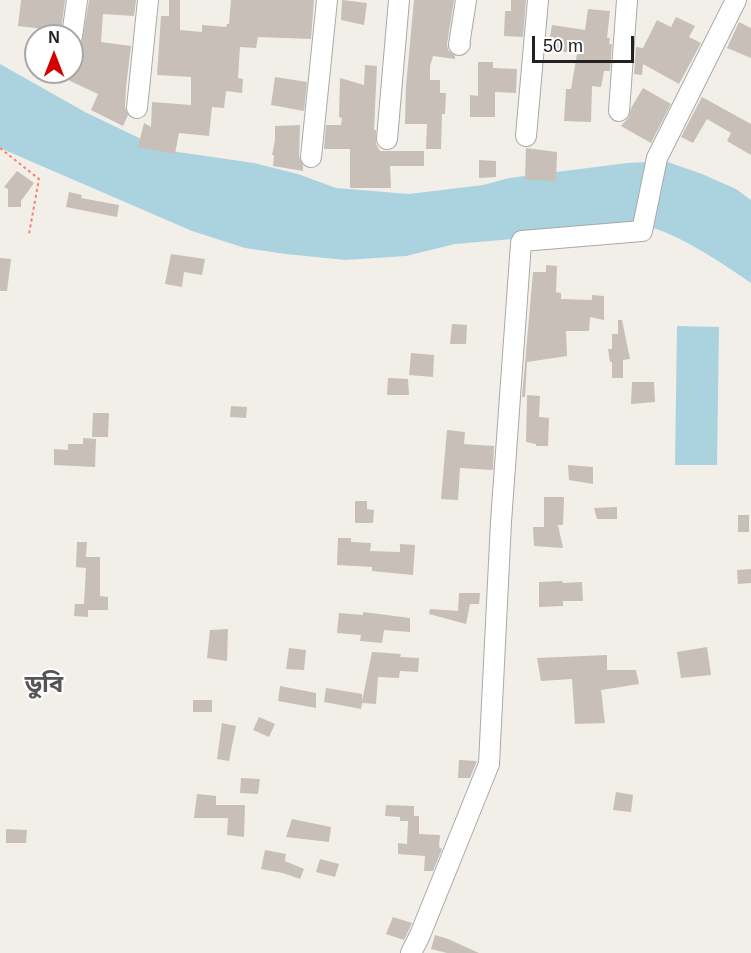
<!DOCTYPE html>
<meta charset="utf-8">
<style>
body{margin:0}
#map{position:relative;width:751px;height:953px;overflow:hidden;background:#f2efe9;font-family:Helvetica,sans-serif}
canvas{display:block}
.north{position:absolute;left:24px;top:24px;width:60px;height:60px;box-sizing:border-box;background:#fff;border:2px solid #a7a7a7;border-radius:50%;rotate:0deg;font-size:16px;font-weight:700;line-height:24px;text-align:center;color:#222}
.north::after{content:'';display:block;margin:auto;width:21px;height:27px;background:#d40000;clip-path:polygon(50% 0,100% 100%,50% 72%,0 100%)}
.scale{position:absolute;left:532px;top:36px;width:102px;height:27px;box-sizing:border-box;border:3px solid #222;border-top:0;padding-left:8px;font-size:18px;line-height:21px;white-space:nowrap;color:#222;-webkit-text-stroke:4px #fff;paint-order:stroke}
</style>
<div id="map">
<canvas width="751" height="953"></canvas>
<div class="north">N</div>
<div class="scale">50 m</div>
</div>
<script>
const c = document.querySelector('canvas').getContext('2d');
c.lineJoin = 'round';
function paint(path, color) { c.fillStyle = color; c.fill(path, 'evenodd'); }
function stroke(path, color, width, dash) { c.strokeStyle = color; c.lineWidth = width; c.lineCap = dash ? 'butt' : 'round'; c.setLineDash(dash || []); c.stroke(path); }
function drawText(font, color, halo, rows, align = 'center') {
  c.font = font + ' Helvetica,"Noto Sans Bengali",sans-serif'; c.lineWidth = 4.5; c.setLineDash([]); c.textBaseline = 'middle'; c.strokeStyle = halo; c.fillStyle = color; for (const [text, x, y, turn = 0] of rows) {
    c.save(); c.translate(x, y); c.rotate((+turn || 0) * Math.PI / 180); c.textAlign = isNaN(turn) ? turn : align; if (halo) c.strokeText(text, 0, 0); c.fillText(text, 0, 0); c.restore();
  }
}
paint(new Path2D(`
 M0,64L85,112L164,150L254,163L298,174L336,188L409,194L483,185L509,178L627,163L665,161L702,174L736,189L751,200V283C720,262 687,239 651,227L455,244L406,256L345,260L286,254L245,248L192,231L0,148Z
 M677,326L719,327L717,465H675Z`), '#aad3df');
paint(new Path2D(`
 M21,0H65L61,31L18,26Z
 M89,0H136L134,16L103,14L101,42L131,46L126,87L125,107L128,115L123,126L91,110L98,94L51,72H77Z
 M169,0H180V30L202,32V25L226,27L227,24H229L231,0H314L311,39L258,37L256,48L240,47L238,78L243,79L242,93L226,91L224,108L212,107L209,136L179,133L175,154L138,147L144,123L151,127L152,102L191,105V77L157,75L161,16H169Z
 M342,0L367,3L364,25L341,20Z
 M414,0H454L447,44L448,50L455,56V59L433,56L430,66V80H440V93H446L445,114H442L441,149H426L427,124H405L406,86Z
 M511,0H526L523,37L504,36L505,11H511Z
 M588,9L610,11L607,38H610L609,44H612L610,71H604L601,87L592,86L591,122L564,121L566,89H571L577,54L548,49L552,25L585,30Z
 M676,17L695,26L689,37L701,43L679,84L643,64L642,75L634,74L636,47L643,48L657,20L671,27Z
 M739,22L751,28V58L727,48Z
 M478,62H493V68L517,69L516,93L495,92V117H470V95L478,96Z
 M365,65L377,66L374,130H376V144L380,151H424V166H390L391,188H350V149H324L326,125H341L342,118L339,117L340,78L364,85Z
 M275,77L307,82L304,111L271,105Z
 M643,88L671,104L651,143L621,126L629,117L631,108Z
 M702,97L751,124V155L727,141L731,133L707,119L693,143L681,137Z
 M300,125L299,156L303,166V171L273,166L274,155H272L275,140V126Z
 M526,148L557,152L556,181L525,180Z
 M479,160L496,161V177L479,178Z
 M17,171L34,183L21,201V207H8V189L4,187Z
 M69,192L82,195L81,198L119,205L117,217L66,207Z
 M171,254L205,259L202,275L184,272L182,287L165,284Z
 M0,258L11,259L7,291H0Z
 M546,265L557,266L556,292L561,293V299L592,300V295L604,296V320L590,317L589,331H566L567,356L527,362L525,397H522L533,272H546Z
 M618,320H622L630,359L623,360V378H612V362H610L608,349H612V334H618Z
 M452,324L467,325L466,344H450Z
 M411,353L434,355L433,377L409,375Z
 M388,378L408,379L409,395H387Z
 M632,382H654L655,402L631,404Z
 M527,395L540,396L539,417L549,418L548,446H536V444L526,442Z
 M231,406L247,407L246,418L230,417Z
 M93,413H109L108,437H92Z
 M447,430L465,432L464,444L494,446L493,470L460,468L458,500L441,499Z
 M83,438L96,439L95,467L54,465V449L68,450V444H83Z
 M568,465L593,467V484L569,480Z
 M544,497H564L563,525H558L563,548L534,546L533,527H544Z
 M355,501H367V509L374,510L373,523H355Z
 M617,507V519H597L594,508Z
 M738,515H749V532H738Z
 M338,538H351V542L371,543L370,551L400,552V544L415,545L413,575L372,571V567L337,565Z
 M77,542H87L86,557H100V596L108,597V610H88V617L74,616L75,604H84L86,568L76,567Z
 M751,569V583L738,584L737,570Z
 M562,581L563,583L582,582L583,601H563V606L539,607V582Z
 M459,593H480L479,604H470L466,624L429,614L430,609L458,611Z
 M363,612L410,618V632L384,630L382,643L360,641L361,635L337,633L339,613L363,615Z
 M228,629L227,661L207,658L210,630Z
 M707,647L711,675L681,678L677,652Z
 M289,648L306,650L304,670L286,669Z
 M372,652L401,654L400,657L419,658L418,672L400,671L399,678L378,677L376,704L362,703L361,709L324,702L326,688L362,694V701Z
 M607,655V670H636L639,684L601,690L605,723L575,724L572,679L541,681L537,658Z
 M280,686L316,693V708L278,701Z
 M193,700H212V712H193Z
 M259,717L275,724L269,737L253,730Z
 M222,723L236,726L229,761L217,759Z
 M459,760L477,761L470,778H458Z
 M241,778L260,779L258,794L240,793Z
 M616,792L633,795L631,812L613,810Z
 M197,794L216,796V805H245L244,837L227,835L228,818H194Z
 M386,805L414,806V816H419V834L440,835L439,847L442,849L433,871H424L425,856L398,854V843L407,844L408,821H400V817L385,816Z
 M292,819L331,827L329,842L286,837Z
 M6,829L27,830L26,843H6Z
 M265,850L286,854L285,861L304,869L300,879L283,873L261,869Z
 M320,859L339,864L335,877L316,872Z
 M393,917L412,923L404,940L386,934Z
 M435,935L448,939L479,953H447L431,949Z`), '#c7bfb8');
const minor = new Path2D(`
 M72,36L77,0
 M460,44L459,45L466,0
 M137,108L148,0
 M619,111L627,0
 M526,136L538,0
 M387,139L399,0
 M311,157L327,0
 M411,953L420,935L489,764L501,522L521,243L522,241L642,231L657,158L736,0`);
stroke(minor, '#a9a9a9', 22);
stroke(new Path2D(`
 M0,148L39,179L29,234`), '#fa8072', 2, [3, 3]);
stroke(minor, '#fff', 20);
drawText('bold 24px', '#555', '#fff', [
 ["ডুবি",44,685]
]);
</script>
